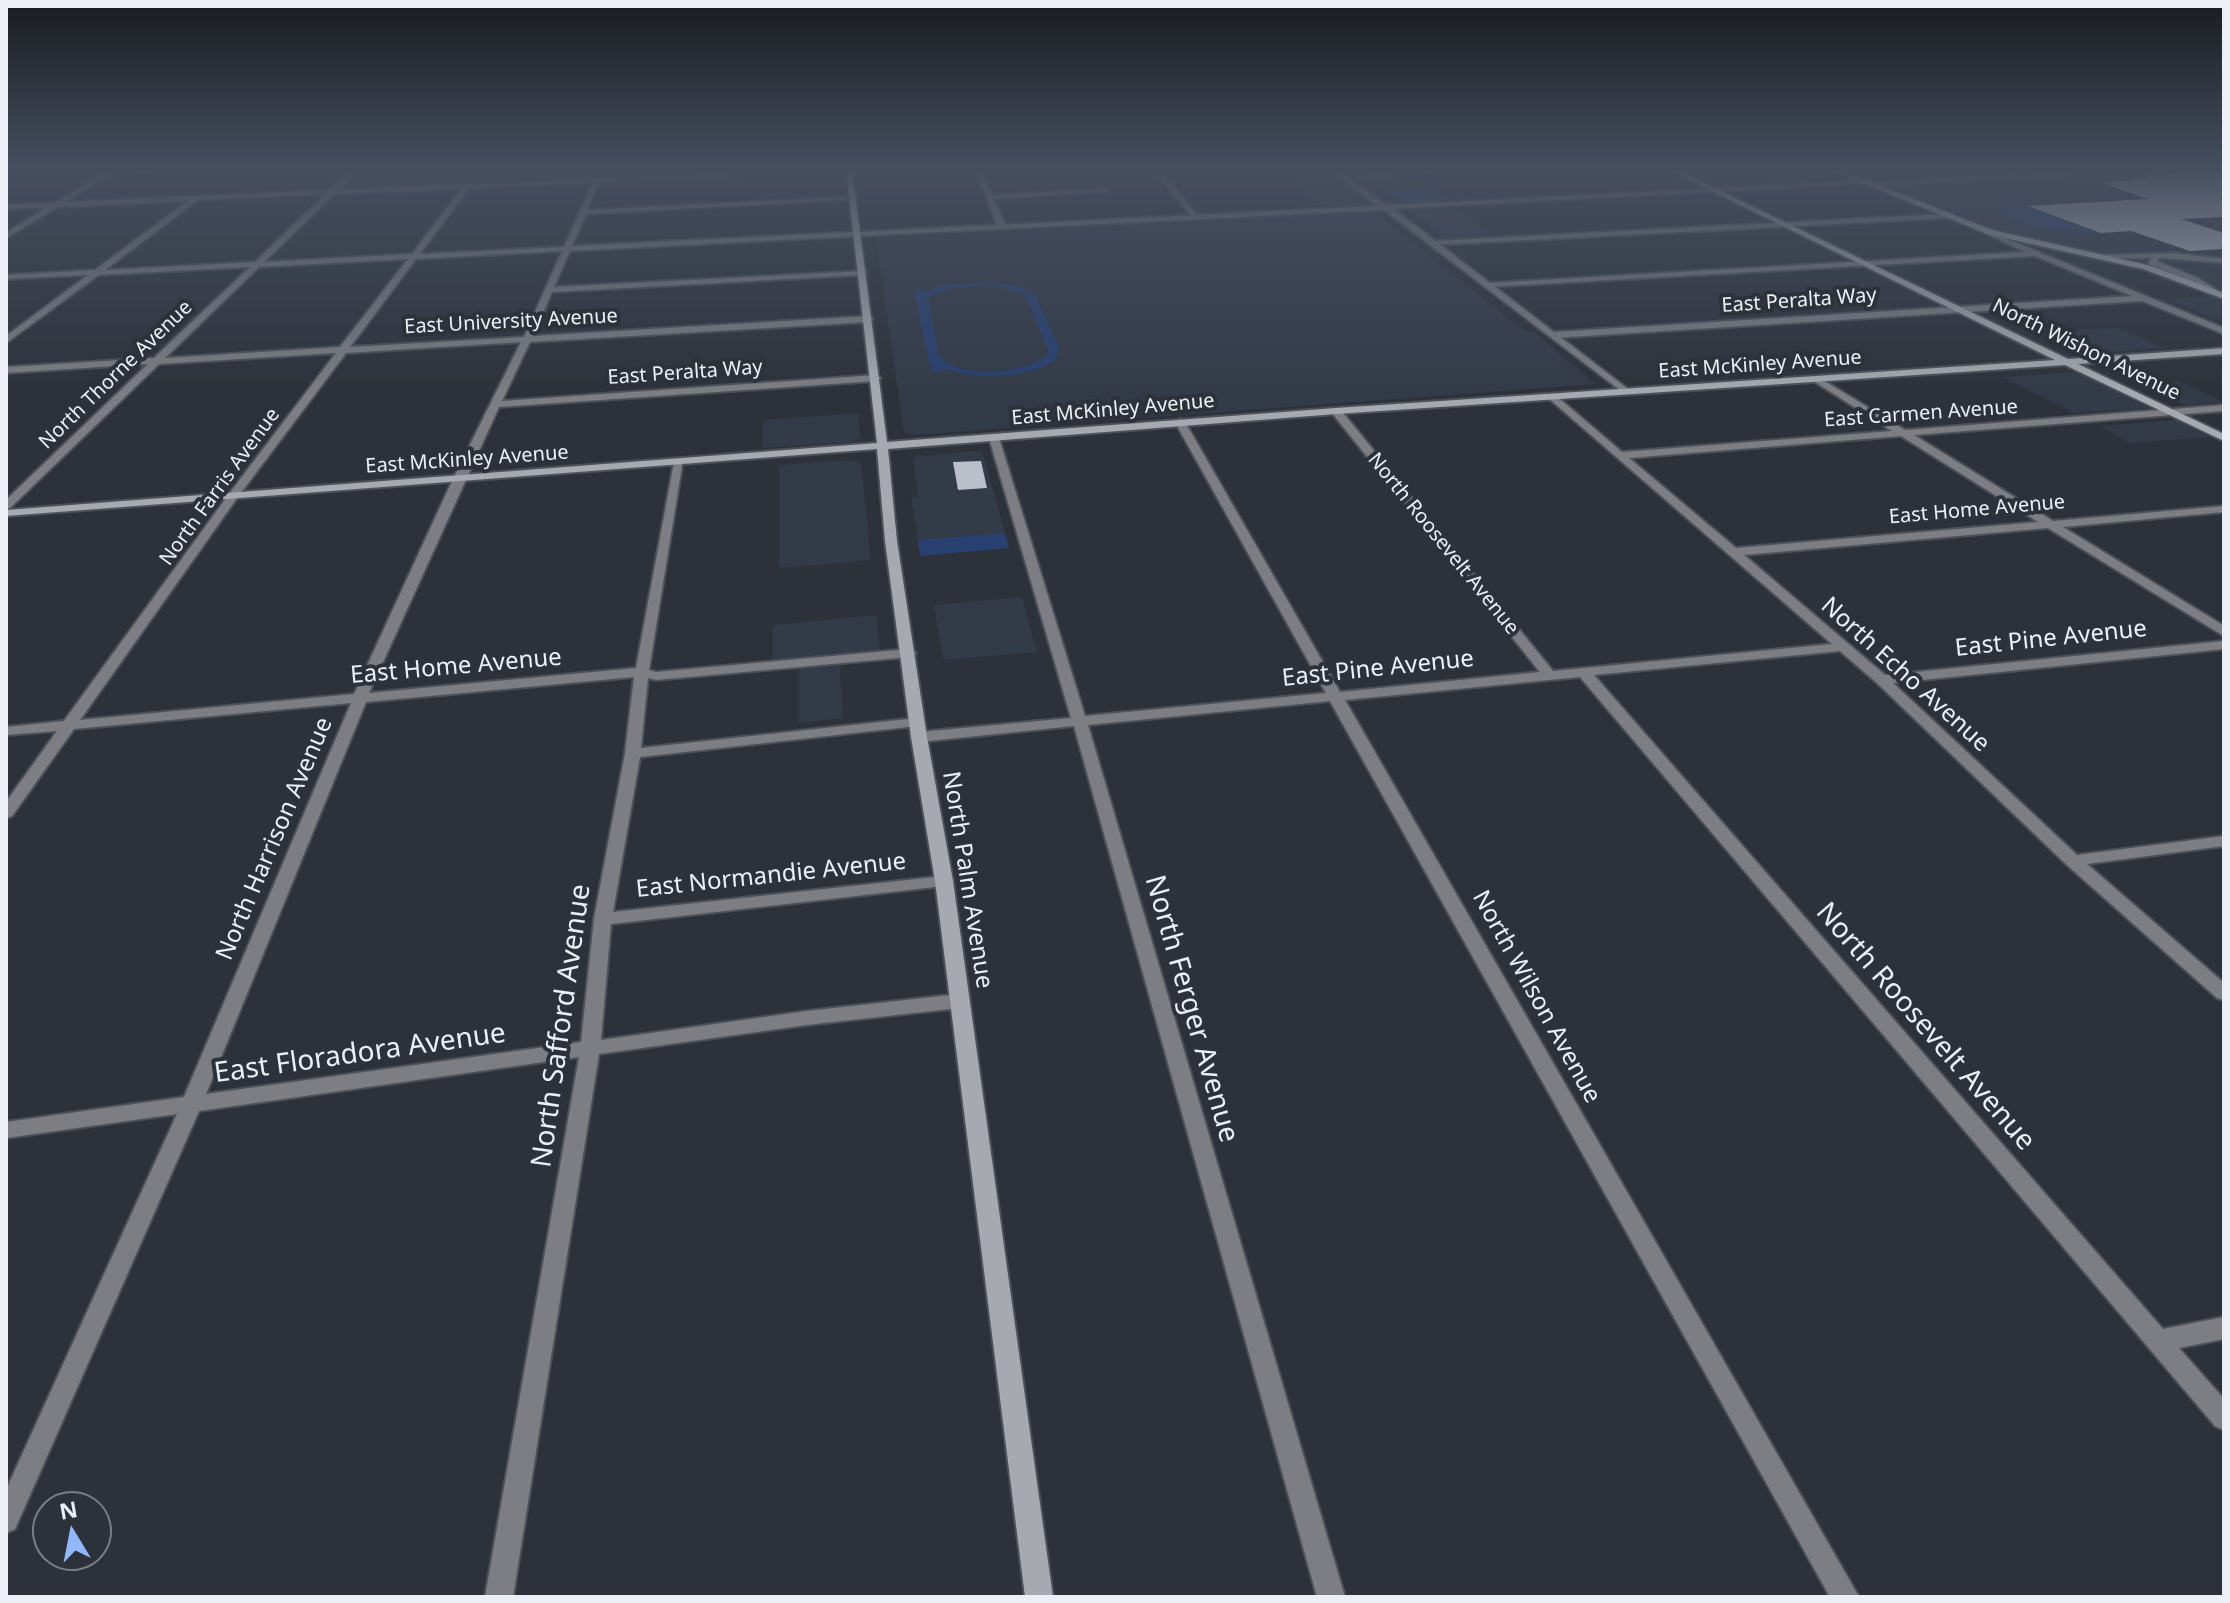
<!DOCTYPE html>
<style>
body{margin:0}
#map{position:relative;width:2230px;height:1603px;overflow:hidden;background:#2d323a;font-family:"Noto Sans",sans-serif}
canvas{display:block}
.frame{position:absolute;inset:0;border:8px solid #eceff5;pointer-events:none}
.north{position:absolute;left:32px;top:1491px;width:80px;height:80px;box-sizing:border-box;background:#2d323a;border:2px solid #797e85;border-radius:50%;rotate:350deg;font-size:22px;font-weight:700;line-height:32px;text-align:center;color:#eceff5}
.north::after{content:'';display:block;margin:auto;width:28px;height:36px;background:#91b8fd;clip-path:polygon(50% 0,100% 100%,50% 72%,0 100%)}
</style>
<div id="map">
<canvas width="2230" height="1603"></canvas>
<div class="frame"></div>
<div class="north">N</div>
</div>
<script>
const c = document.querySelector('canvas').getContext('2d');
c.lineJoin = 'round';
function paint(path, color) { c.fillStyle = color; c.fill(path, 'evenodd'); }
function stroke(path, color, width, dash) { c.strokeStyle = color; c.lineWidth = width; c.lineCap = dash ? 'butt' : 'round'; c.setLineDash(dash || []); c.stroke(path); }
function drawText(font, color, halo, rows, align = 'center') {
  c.font = font + ' "Noto Sans",sans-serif'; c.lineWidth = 8; c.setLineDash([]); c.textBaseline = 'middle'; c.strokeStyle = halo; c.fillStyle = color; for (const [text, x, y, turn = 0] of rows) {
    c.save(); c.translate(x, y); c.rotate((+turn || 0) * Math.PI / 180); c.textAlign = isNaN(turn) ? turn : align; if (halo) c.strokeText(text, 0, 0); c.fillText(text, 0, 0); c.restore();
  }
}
paint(new Path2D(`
 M364,170H742L346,187Z
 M2098,170H2224V290L2130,258L2002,232L1887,186L2105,174Z
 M1341,181L1370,205L1323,207L1295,183Z
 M1456,208L1469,218L1496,237L1447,239L1410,211Z
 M1375,212L1525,332H1534L1596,384L913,435L904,433L876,238Z
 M2219,296L2224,298V322L2166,299Z
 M2119,328L2164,348L2108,352L2065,331Z
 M2131,366L2167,382H2181L2224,402L2184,405L2106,368Z
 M2076,372L2120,393L2149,408L2074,413L2003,377Z
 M858,413L860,438L852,442L762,448L763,420Z
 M2176,420L2209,437L2130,443L2099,426Z
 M982,450L1005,533L918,540L911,498L918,497L913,457Z
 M852,460L861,463L871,560L779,568V465Z
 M1022,597L1037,652L943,660L934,605Z
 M876,615L880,650L773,660V625Z
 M840,665L843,718L799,723V669Z`), '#333a48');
paint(new Path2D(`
 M1432,188L1448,200L1403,203L1387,191Z
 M2021,205L2096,233L2040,228L2001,215L2002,208Z
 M980,282L1014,285L1035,294L1059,348L1055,360C1024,380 976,379 942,368V372H931L914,290L924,289L925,292L945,285ZM995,285L1025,295L1048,349L1047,355C1027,374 956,380 939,355L928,298L950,288Z
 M1005,533L1009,548L920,556L918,540Z`), '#284171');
paint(new Path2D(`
 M2224,171V217L2181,219L2224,233V249L2190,251L2131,231L2101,233L2028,206L2148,199L2100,182L2131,181L2148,177V174Z
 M981,461L987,488L958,490L953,462Z`), '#babfc9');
const minor = new Path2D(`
 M108,170H177L109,175L65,202L330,190L351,170H358L338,190L819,170L599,182L587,210L853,197L856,199L586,214L572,246L858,232L862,234L858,236L570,251L554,287L863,271L867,273L863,275L552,292L533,336L869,316L873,319L869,322L530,342L502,401L876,375L881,378L876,381L499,407L369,693L636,668L674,462L683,460L649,670L656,672L909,649L916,653L909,657L656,680L648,678L641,748L917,718L924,722L917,726L640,757L613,912L944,876L953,881L944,886L611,924L601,1040L807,1011L959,994L966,996L969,1001L966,1006L959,1008L807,1025L599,1054L513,1597H485L579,1057L199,1111L15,1529L6,1533V1490L177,1114L6,1138V1122L184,1097L351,703L74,729L12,816L6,818V802L57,731L6,735V727L64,721L229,494L336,353L159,364L10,508L6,509V500L148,364L6,373V367L154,358L250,267L99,275L6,343V336L88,275L6,279V275L95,270L188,201L58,207L6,238V233L47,207L6,209V205L55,203ZM593,182L564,247L420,254L469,188ZM462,188L412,254L264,262L334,194ZM326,194L255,262L105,270L198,200ZM562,251L524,337L350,347L416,259ZM408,259L340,347L165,358L259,267ZM521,342L453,479L354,694L80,720L237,498L346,353ZM634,677L625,753L594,919L581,1042L206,1094L366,702Z
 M976,170H982L992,195L1106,189L1109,191L994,199L1006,227L1002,229L998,227Z
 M1154,170H1160L1200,219H1194Z
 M1425,170H1466L1340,178L1337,176Z
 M2090,171L2088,174L1867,185L1864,183Z
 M1947,214L1950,218L1434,245L1430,243L1434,241Z
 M1990,230L2007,239L2224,328V334L2142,301L1553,338L1549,335L1553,332L2132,296L2035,256L1488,287L1484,285L1488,283L2025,252L1987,234Z
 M2175,253L2224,259V263L2160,258L2157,261L2198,278L2217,290V294H2211L2192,282L2148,264L2151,258L2101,259L2097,257L2101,255Z
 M1818,377L1905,430L2224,405V411L1914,435L2053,521L2224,506V512L2063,527L2224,626V636L2048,528L1744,555L1885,675L2224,641V649L1893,683L2077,855L2224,836V846L2087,864L2224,983V1000L2217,998L2067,865L1877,683L1840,651L1594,675L2163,1329L2224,1317V1339L2179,1348L2224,1399V1430L2215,1426L1580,677L1345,700L1859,1597H1830L1330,701L1088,725L1345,1597H1317L1074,726L919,742L911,737L919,732L1071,718L989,438L994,435L999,438L1085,716L1326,693L1175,422L1180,419L1185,422L1340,692L1540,672L1332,413L1331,411L1336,408L1340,409L1553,671L1832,644L1546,396L1554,394L1622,452L1892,431L1815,382L1813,380ZM1901,436L2038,522L1736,548L1629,458Z`);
const tertiary = new Path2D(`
 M1330,170H1337L1386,205L1867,181L1870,183L1394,209L1628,389L1630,391L1625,394L1384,210L858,236L854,234L858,232L1376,206Z`);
const secondary = new Path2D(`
 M846,170H852L887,442L1336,408L2055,360L1669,170H1677L2068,359L2224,348V354L2078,364L2224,434V441L2065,365L1336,414L888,449L897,541L927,737L953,881L1053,1597H1025L935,881L911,737L885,541L877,449L6,516V510L877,443Z
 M1831,170H1840L1992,230L2148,265L2224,293V299L2143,269L1987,234Z`);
stroke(minor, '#4c5058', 4);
stroke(tertiary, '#4c5058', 4);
stroke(secondary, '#4c5058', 4);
paint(minor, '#7c7e83');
paint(tertiary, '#7c7e83');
paint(secondary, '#a6aab0');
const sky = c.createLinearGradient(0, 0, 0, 394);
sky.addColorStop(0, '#191c20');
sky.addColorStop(0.43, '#464f60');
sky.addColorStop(1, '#464f6000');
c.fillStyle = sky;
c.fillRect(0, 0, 2230, 394);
drawText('20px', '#eceff5', '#2d323a', [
 ["East Peralta Way",1799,301,-4],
 ["East University Avenue",511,322,-3],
 ["North Wishon Avenue",2086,350,26],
 ["East McKinley Avenue",1760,365,-4],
 ["East Peralta Way",685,373,-4],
 ["North Thorne Avenue",116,375,-44],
 ["East McKinley Avenue",1113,410,-5],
 ["East Carmen Avenue",1921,414,-4],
 ["East McKinley Avenue",467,460,-4],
 ["North Farris Avenue",220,487,-54],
 ["East Home Avenue",1977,510,-5],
 ["North Roosevelt Avenue",1443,544,51]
]);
drawText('24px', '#eceff5', '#2d323a', [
 ["East Pine Avenue",2051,639,-6],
 ["East Home Avenue",456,667,-5],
 ["East Pine Avenue",1378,669,-6],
 ["North Echo Avenue",1905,675,42],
 ["North Harrison Avenue",275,839,-67],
 ["East Normandie Avenue",771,876,-6],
 ["North Palm Avenue",967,880,81],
 ["North Wilson Avenue",1536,997,61]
]);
drawText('28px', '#eceff5', '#2d323a', [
 ["North Ferger Avenue",1191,1009,74],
 ["North Safford Avenue",562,1026,-82],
 ["North Roosevelt Avenue",1925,1027,49],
 ["East Floradora Avenue",360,1054,-8]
]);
</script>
